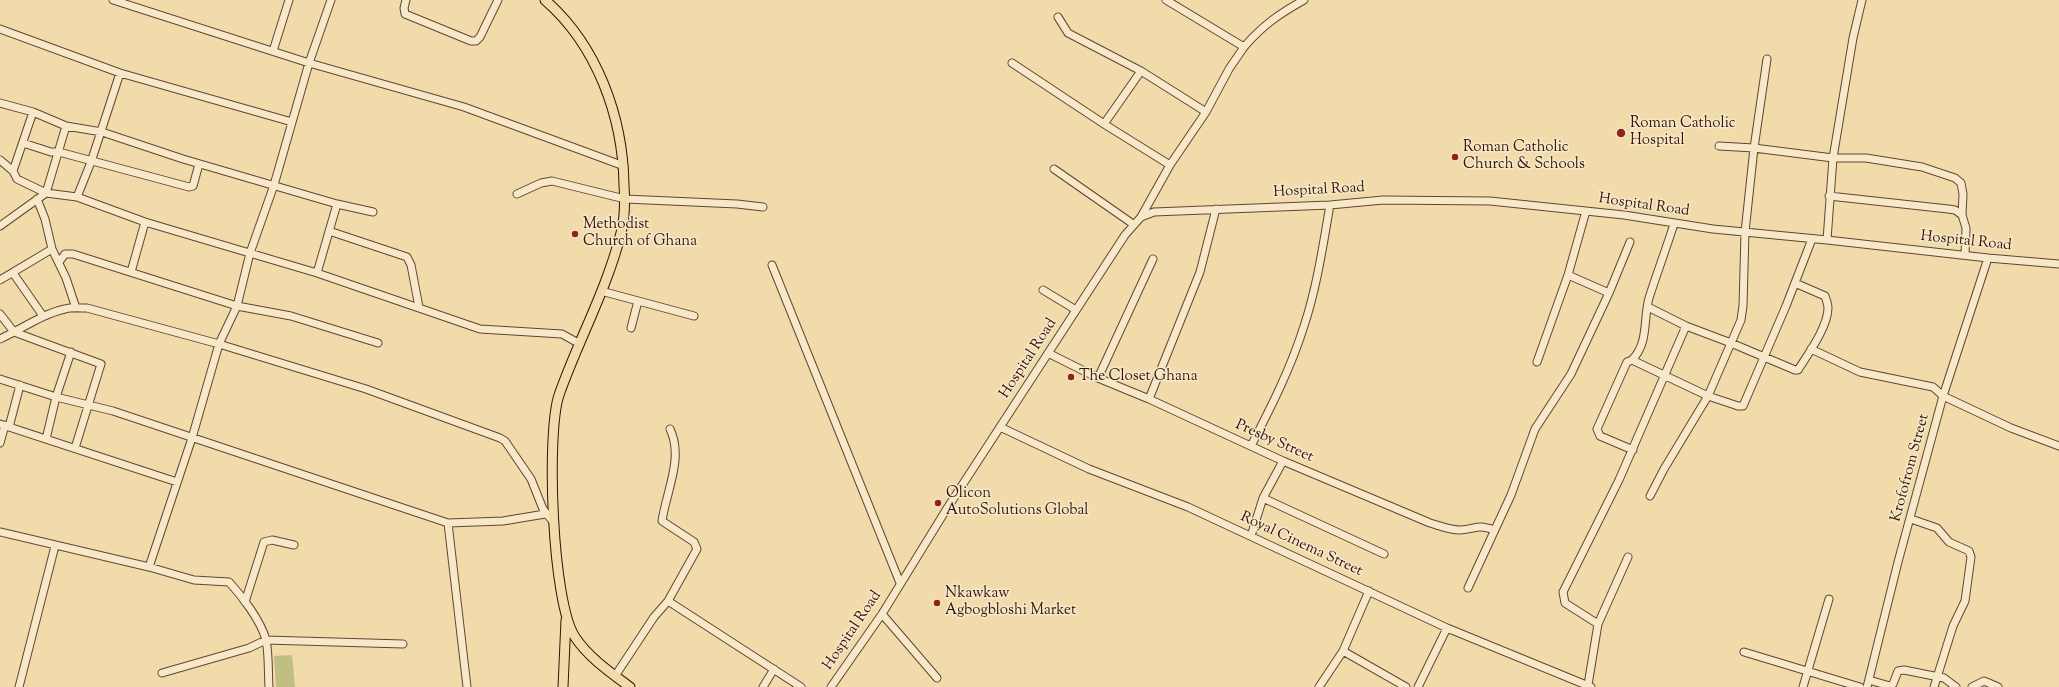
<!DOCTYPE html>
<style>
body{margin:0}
canvas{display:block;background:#f1dbaa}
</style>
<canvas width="2059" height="687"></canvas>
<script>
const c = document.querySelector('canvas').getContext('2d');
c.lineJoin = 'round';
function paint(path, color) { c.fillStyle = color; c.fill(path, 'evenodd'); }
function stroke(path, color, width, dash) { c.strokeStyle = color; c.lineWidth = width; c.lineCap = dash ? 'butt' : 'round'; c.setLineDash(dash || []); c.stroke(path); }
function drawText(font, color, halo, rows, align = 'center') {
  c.font = font + ' "Sorts Mill Goudy",serif'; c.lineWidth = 3; c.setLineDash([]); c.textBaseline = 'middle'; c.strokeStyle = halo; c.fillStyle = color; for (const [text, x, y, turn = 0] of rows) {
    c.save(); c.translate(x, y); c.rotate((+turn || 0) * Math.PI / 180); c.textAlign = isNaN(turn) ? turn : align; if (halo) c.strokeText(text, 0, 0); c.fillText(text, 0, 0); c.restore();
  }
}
paint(new Path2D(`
 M292,655L295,687H276L274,656Z`), '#c1be84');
const minor = new Path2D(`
 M113,0L309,63L464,107L624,166
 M406,0L404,8L405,14L471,41H476L480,37L498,0
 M1058,17L1068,33L1141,71L1206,112
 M0,29L120,73L292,122
 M1244,47C1263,25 1279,14 1304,0
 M273,51L289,0
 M1012,63L1104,124L1170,165
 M0,103L33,112L66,126L102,132L183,159L337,204L373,212
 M1104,124L1141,71
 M23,143L51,152H59L189,187L193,186L199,164
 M1719,146L1754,148L1833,158H1866L1922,167L1955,178L1961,183L1963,194L1962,215L1966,228L1965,255
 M0,160L13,171L17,179L46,193L66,126
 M1054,169L1133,224
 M13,171L33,112
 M517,194L541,183L552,181L625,199L737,204L763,207
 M1829,196L1948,209L1955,210L1962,215
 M77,197L91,162L120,73
 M1141,217L1170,165L1206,112L1229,69L1244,47L1166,0
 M0,226L46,193L77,197L145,222L317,273L480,329L562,334L580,344
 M329,231L407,257L411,265L419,307
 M1827,240L1833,158L1853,38L1862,0
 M52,249L66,278L76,308
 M59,262L65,254H73L237,306L291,316L378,343
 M772,265L900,583
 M131,272L145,222
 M13,273L43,316
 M317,273L337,204
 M1568,275L1609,293
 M0,280L52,249L45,219L37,199
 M1043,290L1076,310
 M601,291L694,316
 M1648,307L1686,326L1731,343L1795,370H1798C1808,354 1828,327 1828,308C1828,304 1826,299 1825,296L1795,283
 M0,314L14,332L101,364L75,448
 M631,328L638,301
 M0,339C22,329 42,314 65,309C72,307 80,308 87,308L219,344L366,389L500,438L505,441L531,479L543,509L554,523
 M1811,349L1860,372L1933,387L1943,396L2011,428L2059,446
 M1048,353L1098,378L1149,399L1283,461L1430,523C1440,526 1450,530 1460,530C1477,529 1476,524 1494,530
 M1632,360C1649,343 1643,319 1649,298C1657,273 1666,249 1674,224
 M1537,362L1568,275L1586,211
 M1098,378L1153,259
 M0,379L56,397L113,411L448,523L503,521L545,514
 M1149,399L1200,272L1216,209
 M0,424L177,482
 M9,427L20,385
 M1000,427L1089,469L1188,507L1447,628L1591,687
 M46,439L56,397L71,352
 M0,443L5,425
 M1251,446C1271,407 1291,368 1304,326C1317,287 1323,245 1330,205
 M1633,450L1600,436L1597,429L1627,362L1632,360L1708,396L1738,406H1743L1786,306L1812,239
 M1650,496L1664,469L1708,396L1741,320L1743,306L1745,232L1754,148L1767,59
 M1263,498L1384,554
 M1911,519L1937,528L1949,542L1969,551L1971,557L1965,601L1953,626L1934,687
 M448,523L467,687
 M0,532L149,567L194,580L229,582C242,596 261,621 266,640C269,654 268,672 269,687
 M1251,536L1263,498L1283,461
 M149,567L192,438L219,344L237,306L250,253L274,185L309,63L331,0
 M1468,588L1511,495L1535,429L1571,374L1609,293L1630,242
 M668,601L697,549L694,542L662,521C666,492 684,458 670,429
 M245,602L264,542L272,540L294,545
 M882,614L937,678
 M1598,624L1565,603L1563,592L1619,480L1686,326
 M1343,651L1406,687
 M1744,652L1860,687
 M162,673L249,648L266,640L403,644
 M615,676L654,617L668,601L801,687
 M1869,680L1890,686L1893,684L1898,671L1904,670L1944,678L1956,687
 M1588,685L1598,624L1628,557
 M19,687L55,546
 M763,687L774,669
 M831,687L882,614L946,510L1125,235L1141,217L1154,212L1330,205L1383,200L1490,201L1624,215L1713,229L1827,240L1988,258L2059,264
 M1319,687L1343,651L1369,591
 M1418,687L1447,628
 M1803,687L1829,599
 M1867,687L1898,562L1943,396L1988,258
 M1972,687L1984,681L1998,687`);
const major = new Path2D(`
 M545,0C597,45 623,117 624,185C625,200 625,218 621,233C607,289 578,341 559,395C546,434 552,603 575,637C588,657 611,673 630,687
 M563,687L566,620`);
stroke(minor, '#604632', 9);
stroke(major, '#30140a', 11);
stroke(minor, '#f6e8c8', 7);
stroke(major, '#f1dbaa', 9);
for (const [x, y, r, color] of [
 [1621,133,5,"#8f2418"],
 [1455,157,4,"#8f2418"],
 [575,234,4,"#8f2418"],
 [1071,377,4,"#8f2418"],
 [938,503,4,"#8f2418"],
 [937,603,4,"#8f2418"]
]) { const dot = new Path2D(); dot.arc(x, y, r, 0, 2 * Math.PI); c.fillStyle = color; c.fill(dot); stroke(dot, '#f6e8c8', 1.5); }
drawText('15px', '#30140a', '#f6e8c8', [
 ["Roman Catholic",1630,124],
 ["Hospital",1630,141],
 ["Roman Catholic",1463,148],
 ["Church & Schools",1463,165],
 ["Methodist",583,225],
 ["Church of Ghana",583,242],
 ["The Closet Ghana",1079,377],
 ["Olicon",946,494],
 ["AutoSolutions Global",946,511],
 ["Nkawkaw",945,594],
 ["Agbogbloshi Market",945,611]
], 'left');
drawText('15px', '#30140a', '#f6e8c8', [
 ["Hospital Road",1319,191,-3],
 ["Hospital Road",1644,206,8],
 ["Hospital Road",1966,242,6],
 ["Hospital Road",1029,359,-57],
 ["Presby Street",1274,442,24],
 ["Krofofrom Street",1911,468,-75],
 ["Royal Cinema Street",1301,545,25],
 ["Hospital Road",853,631,-56]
]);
</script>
